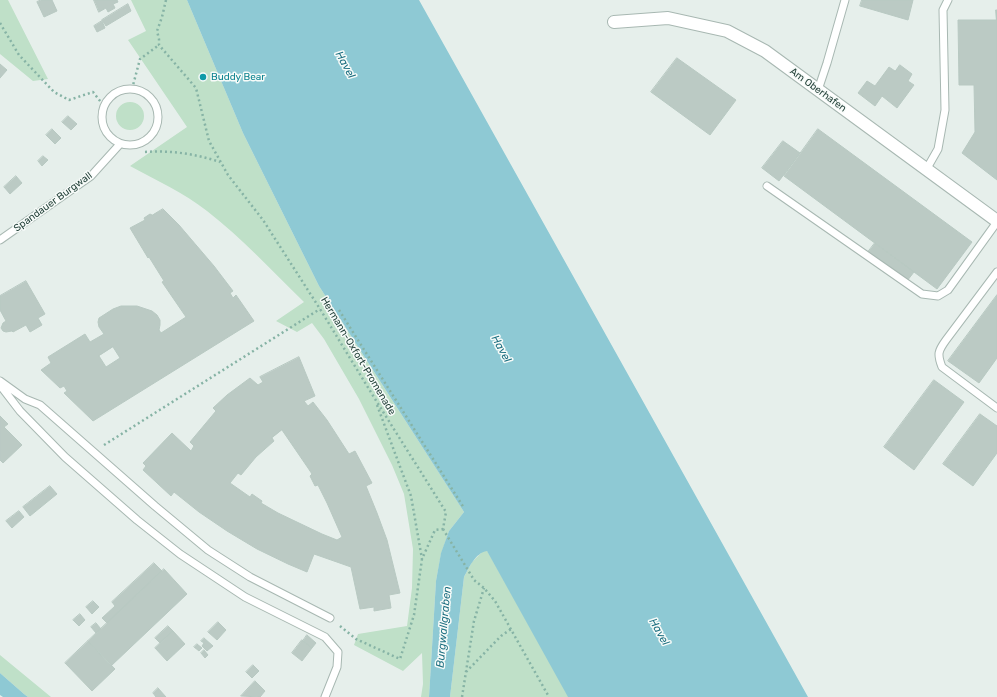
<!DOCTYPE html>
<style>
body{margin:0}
canvas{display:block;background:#e6efeb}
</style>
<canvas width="997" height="697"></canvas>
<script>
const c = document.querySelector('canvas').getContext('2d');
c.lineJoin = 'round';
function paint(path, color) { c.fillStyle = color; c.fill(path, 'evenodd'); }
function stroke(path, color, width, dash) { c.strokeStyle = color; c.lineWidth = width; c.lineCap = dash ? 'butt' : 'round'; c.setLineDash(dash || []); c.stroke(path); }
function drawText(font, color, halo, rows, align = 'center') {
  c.font = font + ' Rubik,sans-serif'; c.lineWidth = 3; c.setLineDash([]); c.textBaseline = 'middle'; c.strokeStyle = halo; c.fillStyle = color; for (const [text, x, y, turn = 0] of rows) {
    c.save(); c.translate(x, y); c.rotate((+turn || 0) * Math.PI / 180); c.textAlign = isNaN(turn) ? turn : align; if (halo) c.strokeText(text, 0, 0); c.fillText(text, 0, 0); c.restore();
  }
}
paint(new Path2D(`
 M0,0H8L48,79L33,81L0,54Z
 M131,0H187L243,133L319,286L464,512L449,531L441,554L436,581L429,697H421L423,684L422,653L403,671L354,645L358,634L407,626L412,588L413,549L404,494L392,465L359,399L324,339L312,323L297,332L276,321L304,302C272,271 242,238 207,211C184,193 156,180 130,166L187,127L128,40L146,31Z
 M116 116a14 14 0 1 1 28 0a14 14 0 1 1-28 0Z
 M483,551H487L488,552L569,697H450L464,577L472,562Z
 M0,655L51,697H28L24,694L0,673Z`), '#bfe0c8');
paint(new Path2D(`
 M187,0H419L808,697H568L487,551C475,553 469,568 464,577L450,697H429L436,581L441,553L449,531L464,512L319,286L243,133Z
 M0,673L24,694L28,697H3L0,695Z`), '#8ec9d4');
const building = new Path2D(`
 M41,0H52L57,11L44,17L37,2Z
 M94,0H117L118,2L113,4L115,8L108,12L106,8L99,12Z
 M862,0H913L908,20L860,6Z
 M128,4L131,11L106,26L102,20Z
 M996,10H997V180L962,153L975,132L974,85H959L958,20H996Z
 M102,21L105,28L97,32L94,26Z
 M677,58L736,100L710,135L651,92Z
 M0,64L7,70L0,78Z
 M900,65L912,74L908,81L914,85L897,108L882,96L875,106L858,93L867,81L875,86L889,67L895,71Z
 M68,116L77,124L71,130L62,122Z
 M52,129L61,138L55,144L46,135Z
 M818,129L972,242L937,289L784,176Z
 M783,141L800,153L779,181L762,168Z
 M43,156L48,160L42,166L38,161Z
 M16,176L22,183L10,194L4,187Z
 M163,209L179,225L214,266L233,291L230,293L233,298L236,295L254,321L93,421L64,393L67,391L64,386L60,388L41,370L51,363L48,357L85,334L90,342L104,334L99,327L98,322L99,318L113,309L121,306H137L152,311L157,315L160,320V325L159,330L161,333L186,317L162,282L164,281L149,257L148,258L130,228L145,220L144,218L150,214L152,215ZM113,347L120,358L106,367L99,356Z
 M875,243L914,272L907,281L868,252Z
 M26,281L45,314L38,318L42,325L30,332L26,325L13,332L12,331L6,332L3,331L1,328L3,323L6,321L0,310V296Z
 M997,295V358L979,383L948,361Z
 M299,357L315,396L304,401L308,406L313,402L327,420L349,454L355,451L372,483L366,486L377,513L387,540L400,593L389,595L391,608L374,611V607L360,609L351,567L314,554L307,572L288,564L257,549L227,531L199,512L174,492L171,496L143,470L146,466L143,463L172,433L191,451L194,446L190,442L216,411L213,408L227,395L250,378L258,385L263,382L260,377ZM282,430L308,468L312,474L310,476L315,486L318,485L327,503L342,537L337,540L322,534L278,513L261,503L262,501L252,494L250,497L230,483L238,473L241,475L256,457L274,441L272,438Z
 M934,380L964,402L914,470L884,447Z
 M980,414L997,426V453L973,486L943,464Z
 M0,416L8,424L4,427L22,445L3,463L0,460Z
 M50,486L57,494L30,516L23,507Z
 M19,511L24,517L12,528L6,521Z
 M154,563L162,571L107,623L102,618L115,606L112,602Z
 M164,569L187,594L111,666L88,641Z
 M93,601L99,607L92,614L86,607Z
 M80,614L85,620L79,626L73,620Z
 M218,622L226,630L217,640L208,632Z
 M96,623L101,629L96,633L91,627Z
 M168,626L173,631L160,643L155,638Z
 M173,631L185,644L167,661L155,648Z
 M307,635L316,643L312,648L303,641Z
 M204,638L213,646L207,651L202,646L204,643L201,641Z
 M302,640L312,648L302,661L292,653Z
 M88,641L115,669L92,691L65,663Z
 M197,644L202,648L199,651L194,647Z
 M204,650L208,655L205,658L201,653Z
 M253,665L259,671L252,678L246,672Z
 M255,681L265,691L260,697L241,696Z
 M158,688L166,697H156L153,693Z`);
paint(building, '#bbcac4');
stroke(building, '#b8c9c2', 1);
const service = new Path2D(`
 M102 117a28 28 0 1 1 56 0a28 28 0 1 1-56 0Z
 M818,90L827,63L845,0
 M926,170L938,149L945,110L943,10L948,0
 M767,186L922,294L938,296L948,290L997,222
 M0,240L91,176L120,144
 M997,272L946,340C938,351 937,354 942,367L997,408
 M0,381L25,399L40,405L155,506L208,550L250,577L330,618
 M0,385L20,411L65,457L137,520L180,554L245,597L325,637L338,652L337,667L325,697`);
const minor = new Path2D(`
 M614,22L668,18L727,31L765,51L997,221`);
stroke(service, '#a8b8b2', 9);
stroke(minor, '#a8b8b2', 14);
stroke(new Path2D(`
 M166,0L162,17L157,31L159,39V45L196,88L209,141L228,175L263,220L320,309L375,399L446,512L443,529
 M0,23L19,55L54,92L69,100L93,92L104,106
 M132,89L140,59L159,45
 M145,152C170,150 196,154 220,162
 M339,310L464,508
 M377,405L411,496L422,559
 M104,445L320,309
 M443,529L474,580L484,588L495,601L549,697
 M340,626L356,639L400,659L414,615L422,559L435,530L443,529
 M466,672L501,636L511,629
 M462,697L474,621L484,588`), '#86b3a5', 2.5, [2, 3]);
stroke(service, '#fff', 7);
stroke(minor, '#fff', 12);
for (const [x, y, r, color] of [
 [203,77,4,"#0f9aa8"]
]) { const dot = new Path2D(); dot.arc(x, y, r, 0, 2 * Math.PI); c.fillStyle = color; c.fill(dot); stroke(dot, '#f7fbf9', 1.5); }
drawText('10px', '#0d838f', '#f7fbf9', [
 ["Buddy Bear",211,77]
], 'left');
drawText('10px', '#24423a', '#f7fbf9', [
 ["Am Oberhafen",818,90,36],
 ["Spandauer Burgwall",53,202,-36],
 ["Hermann-Oxfort-Promenade",358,356,59]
]);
drawText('italic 11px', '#1c6f80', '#f7fbf9', [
 ["Havel",345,65,61],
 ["Havel",501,349,61],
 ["Burgwallgraben",444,627,-85],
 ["Havel",659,632,60]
]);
</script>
